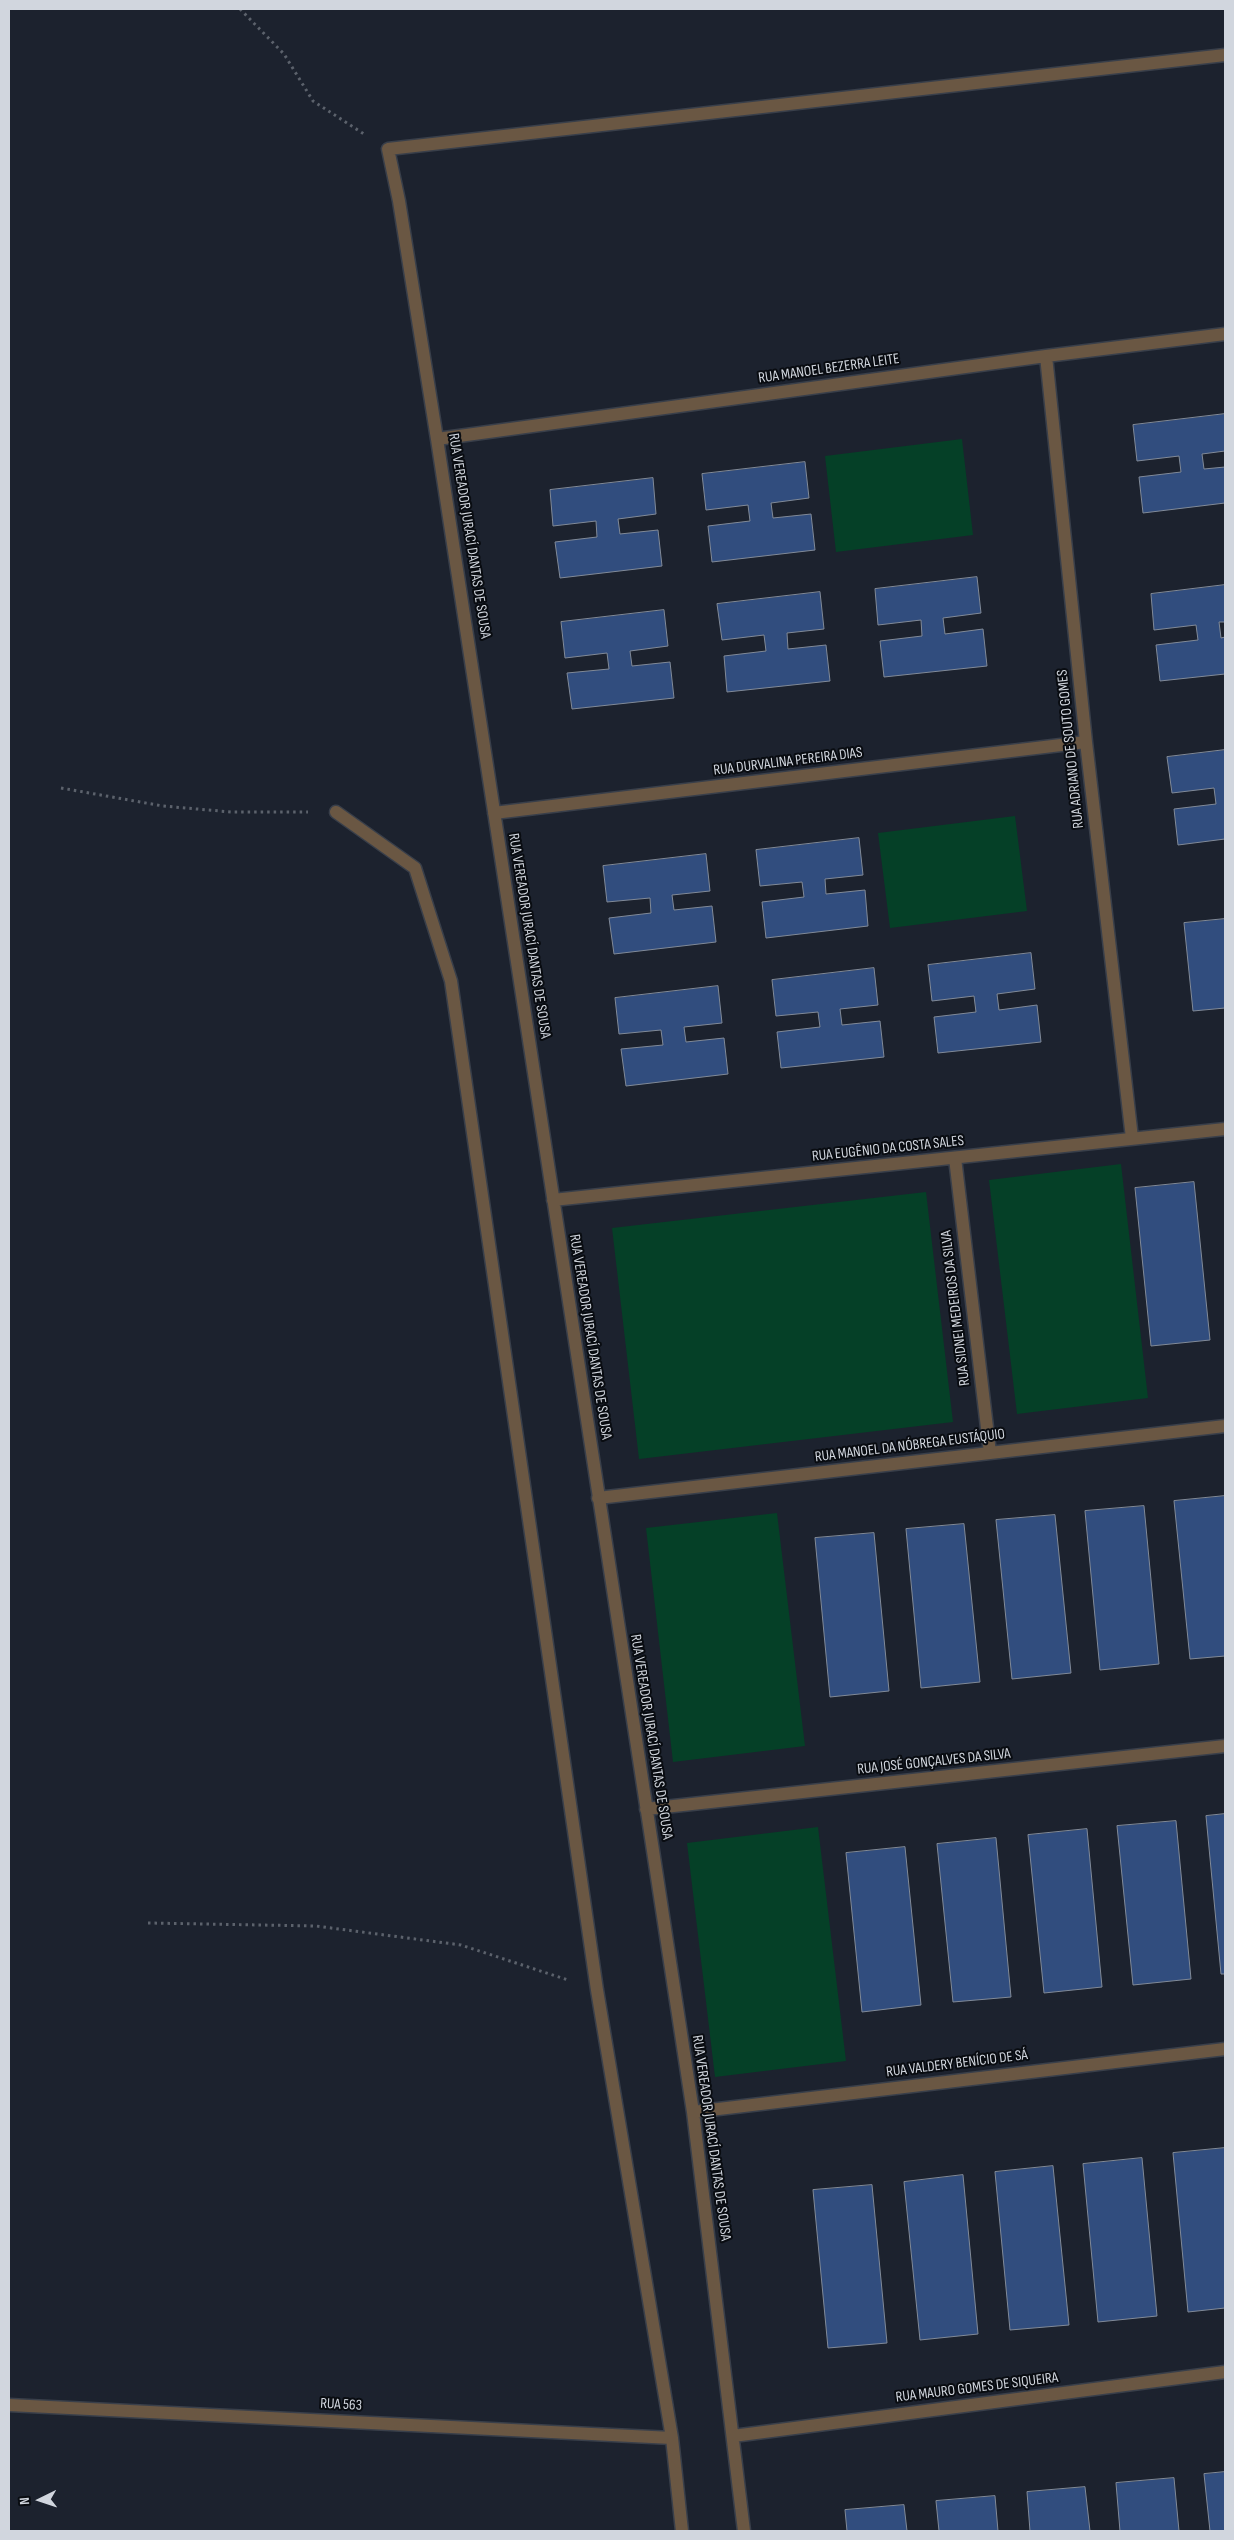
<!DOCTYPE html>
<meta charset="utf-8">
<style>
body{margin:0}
#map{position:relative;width:1234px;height:2540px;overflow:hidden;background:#1c222e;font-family:"Sofia Sans Condensed",sans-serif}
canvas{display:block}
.frame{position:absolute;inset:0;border:10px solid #d1d6de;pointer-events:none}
.north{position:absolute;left:15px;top:2475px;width:50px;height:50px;-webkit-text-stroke:4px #090c11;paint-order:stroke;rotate:266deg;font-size:14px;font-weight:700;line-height:20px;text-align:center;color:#d1d6de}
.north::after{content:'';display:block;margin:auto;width:18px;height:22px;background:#d1d6de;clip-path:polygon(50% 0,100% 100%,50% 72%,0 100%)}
</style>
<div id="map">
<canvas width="1234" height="2540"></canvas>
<div class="frame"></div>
<div class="north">N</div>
</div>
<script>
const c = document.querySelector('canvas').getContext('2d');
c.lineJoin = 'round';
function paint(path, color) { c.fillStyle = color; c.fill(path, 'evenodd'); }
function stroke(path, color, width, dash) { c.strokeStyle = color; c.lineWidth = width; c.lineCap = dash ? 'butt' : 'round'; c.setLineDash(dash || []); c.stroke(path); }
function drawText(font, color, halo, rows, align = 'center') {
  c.font = font + ' "Sofia Sans Condensed",sans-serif'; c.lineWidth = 4; c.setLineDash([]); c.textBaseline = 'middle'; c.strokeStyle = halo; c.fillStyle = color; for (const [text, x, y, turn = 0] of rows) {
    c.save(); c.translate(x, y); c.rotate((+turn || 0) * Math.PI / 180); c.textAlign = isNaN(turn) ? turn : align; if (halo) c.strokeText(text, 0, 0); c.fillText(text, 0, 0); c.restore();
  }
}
paint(new Path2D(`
 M962,439L973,535L836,552L825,456Z
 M1015,816L1027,911L890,928L878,833Z
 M1121,1164L1148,1398L1017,1414L989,1180Z
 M926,1192L953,1422L639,1459L612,1228Z
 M777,1513L805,1746L673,1762L646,1528Z
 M818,1827L846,2061L715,2077L687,1843Z`), '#054027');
const building = new Path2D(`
 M1225,414V451L1202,454L1204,469L1225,467V503L1143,513L1139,477L1181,472L1179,456L1137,461L1133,425Z
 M805,462L809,498L771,503L773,518L811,514L815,550L712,562L708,526L750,521L748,505L706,510L702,474Z
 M653,478L656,514L618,519L620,534L658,530L662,566L560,578L555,542L597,537L596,521L553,526L550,490Z
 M977,577L981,613L943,618L945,634L983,629L987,666L884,677L880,641L922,636L921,620L878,625L875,589Z
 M1225,585V622H1219L1221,638L1225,637V674L1160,681L1156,645L1198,640L1196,625L1154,630L1151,594Z
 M820,592L824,629L787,633L788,649L826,645L830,681L727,692L724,656L766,651L764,635L722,640L717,604Z
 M664,610L668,646L630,651L632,666L670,662L674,698L572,709L567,673L609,669L607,653L565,658L561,622Z
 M1225,750V839L1178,845L1174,809L1216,804L1214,788L1172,793L1167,757Z
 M859,838L863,875L825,879L826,894L865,890L868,926L766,938L762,902L804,897L802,882L760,886L756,850Z
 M706,854L710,891L672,895L674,910L712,906L716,942L614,954L609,918L651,913L650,898L607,902L603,866Z
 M1225,919V1008L1193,1011L1184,923Z
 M1031,953L1035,989L997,994L999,1010L1037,1005L1041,1042L938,1053L934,1017L976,1012L974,996L932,1001L928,965Z
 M874,968L878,1005L840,1009L842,1025L880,1021L884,1057L781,1068L777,1032L820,1027L818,1012L776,1016L772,980Z
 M718,986L722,1023L684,1027L686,1042L724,1038L728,1074L626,1086L621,1049L663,1045L661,1030L619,1034L615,998Z
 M1194,1182L1210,1340L1151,1346L1135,1188Z
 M1225,1496V1656L1190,1659L1174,1501Z
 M1144,1506L1159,1664L1100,1670L1085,1511Z
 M1055,1515L1071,1673L1012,1679L996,1520Z
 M964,1524L980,1682L921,1688L906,1529Z
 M874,1533L889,1691L830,1697L815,1538Z
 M1225,1814V1974H1221L1206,1816Z
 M1176,1821L1191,1979L1133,1985L1117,1826Z
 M1087,1829L1102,1987L1044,1993L1028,1835Z
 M996,1838L1011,1997L953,2002L937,1844Z
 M905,1847L921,2005L862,2012L846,1853Z
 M1225,2148V2308L1188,2312L1173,2153Z
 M1142,2158L1157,2316L1098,2322L1083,2164Z
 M1053,2166L1069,2325L1010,2330L995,2172Z
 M963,2175L978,2334L920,2340L904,2182Z
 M872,2185L887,2343L828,2348L813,2190Z
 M1225,2472V2531H1210L1204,2474Z
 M1174,2478L1179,2531H1120L1116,2483Z
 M1085,2487L1090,2531H1030L1027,2492Z
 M995,2496L998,2531H939L936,2501Z
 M904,2505L907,2531H847L845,2510Z`);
paint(building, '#314d7e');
stroke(building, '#818a98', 1);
const minor = new Path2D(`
 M1046,356L1086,742L1132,1138
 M437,439L1046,356L1225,334
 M336,812L415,868L451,981L597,1990L672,2438L682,2531
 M494,813L1086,742
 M955,1158L990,1453
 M553,1200L1225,1129
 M598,1498L1225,1426
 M646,1809L1225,1746
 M693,2112L1225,2049
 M9,2405L672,2438
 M733,2436L1225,2372
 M744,2531L693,2112L437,439L399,201L388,149L1225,55`);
stroke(minor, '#393f4a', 15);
stroke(new Path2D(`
 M240,9L284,54L313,101L364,134
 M61,788L163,806L231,812H308
 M148,1923L316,1926L461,1945L568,1980`), '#5c626c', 3, [2.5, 4]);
stroke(minor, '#6a5743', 12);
drawText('15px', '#d1d6de', '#090c11', [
 ["RUA MANOEL BEZERRA LEITE",829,369,-8],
 ["RUA VEREADOR JURACÍ DANTAS DE SOUSA",469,536,81],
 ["RUA ADRIANO DE SOUTO GOMES",1071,749,-96],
 ["RUA DURVALINA PEREIRA DIAS",788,762,-7],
 ["RUA VEREADOR JURACÍ DANTAS DE SOUSA",529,936,81],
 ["RUA EUGÊNIO DA COSTA SALES",888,1149,-6],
 ["RUA SIDNEI MEDEIROS DA SILVA",956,1308,-97],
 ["RUA VEREADOR JURACÍ DANTAS DE SOUSA",590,1337,81],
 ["RUA MANOEL DA NÓBREGA EUSTÁQUIO",910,1446,-7],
 ["RUA VEREADOR JURACÍ DANTAS DE SOUSA",651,1737,81],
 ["RUA JOSÉ GONÇALVES DA SILVA",934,1762,-6],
 ["RUA VALDERY BENÍCIO DE SÁ",957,2064,-7],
 ["RUA VEREADOR JURACÍ DANTAS DE SOUSA",711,2138,82],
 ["RUA MAURO GOMES DE SIQUEIRA",977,2388,-7],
 ["RUA 563",341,2405,3]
]);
</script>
